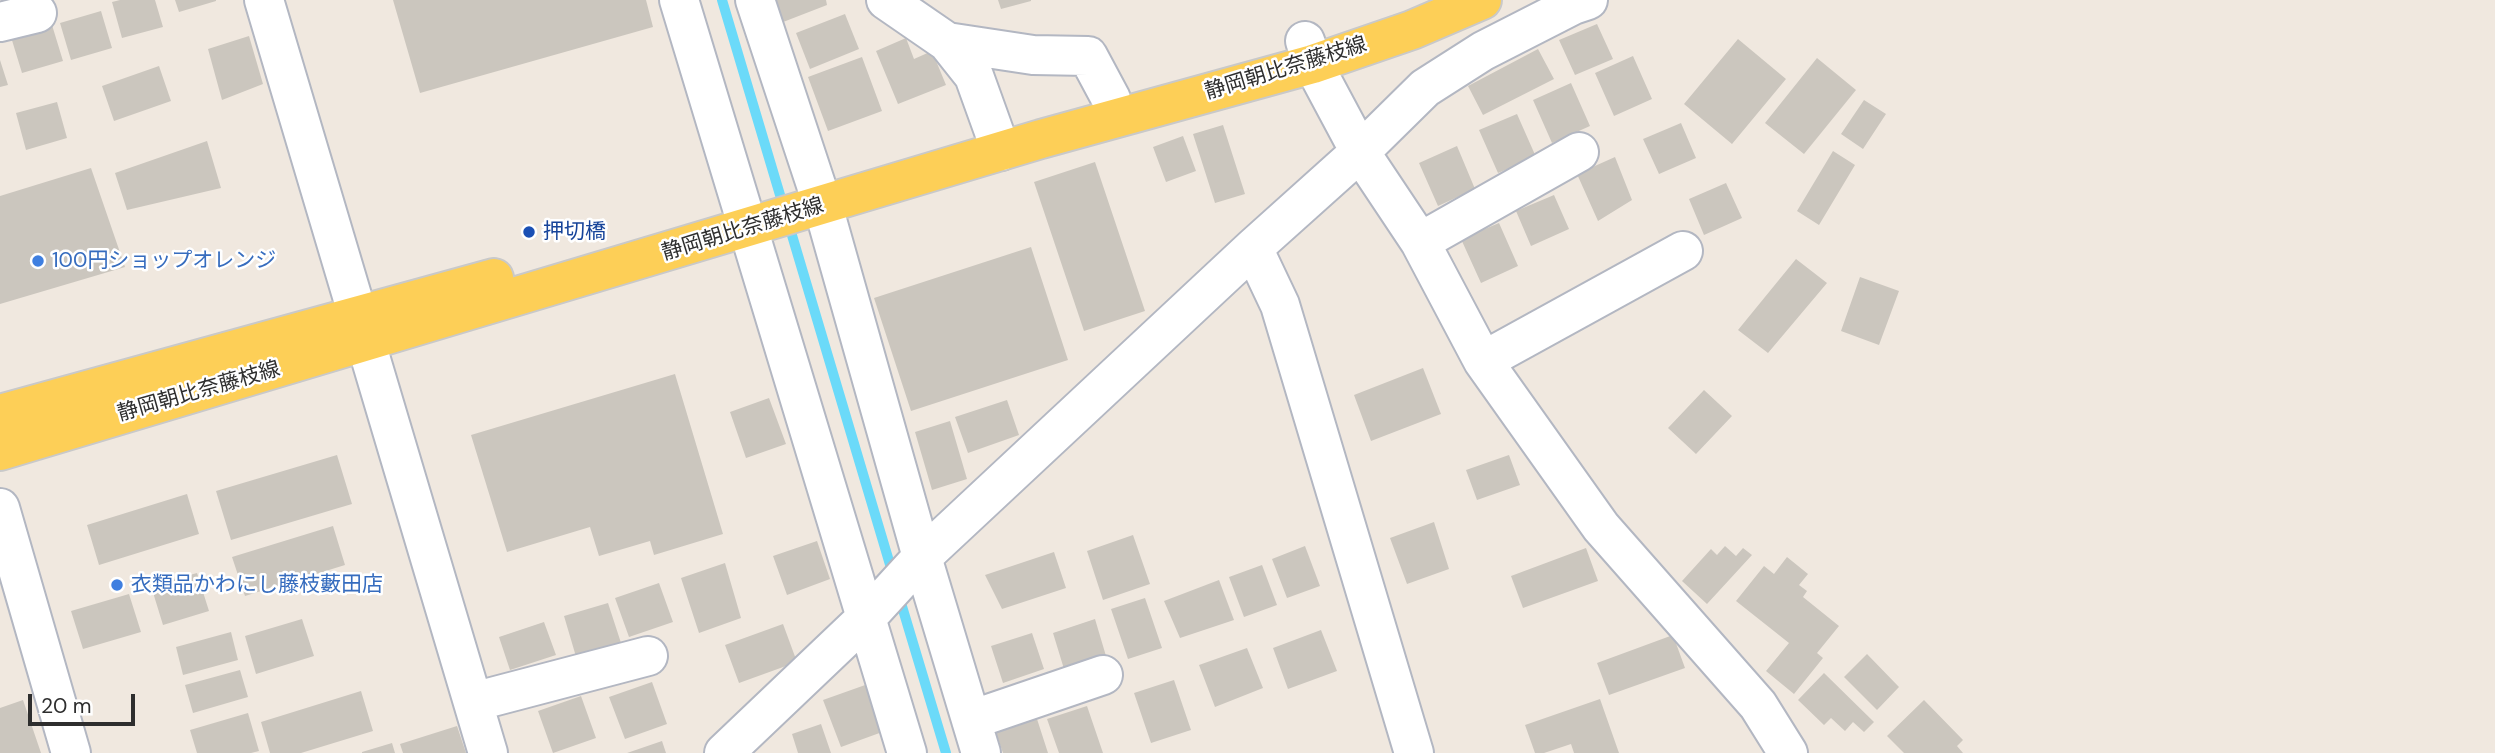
<!DOCTYPE html>
<meta charset="utf-8">
<style>
body{margin:0}
#map{position:relative;width:2495px;height:753px;overflow:hidden;background:#f0e8df;font-family:"DM Sans",sans-serif}
canvas{display:block}
.scale{position:absolute;left:28px;top:694px;width:107px;height:32px;box-sizing:border-box;border:4px solid #2e2e2e;border-top:0;padding-left:9px;font-size:21px;line-height:24px;white-space:nowrap;color:#2e2e2e;-webkit-text-stroke:5px #fff;paint-order:stroke}
</style>
<div id="map">
<canvas width="2495" height="753"></canvas>
<div class="scale">20 m</div>
</div>
<script>
const c = document.querySelector('canvas').getContext('2d');
c.lineJoin = 'round';
function stroke(path, color, width, dash) { c.strokeStyle = color; c.lineWidth = width; c.lineCap = dash ? 'butt' : 'round'; c.setLineDash(dash || []); c.stroke(path); }
function paint(path, color) { c.fillStyle = color; c.fill(path, 'evenodd'); }
function drawText(font, color, halo, rows, align = 'center') {
  c.font = font + ' "DM Sans","Noto Sans JP",sans-serif'; c.lineWidth = 5; c.setLineDash([]); c.textBaseline = 'middle'; c.strokeStyle = halo; c.fillStyle = color; for (const [text, x, y, turn = 0] of rows) {
    c.save(); c.translate(x, y); c.rotate((+turn || 0) * Math.PI / 180); c.textAlign = isNaN(turn) ? turn : align; if (halo) c.strokeText(text, 0, 0); c.fillText(text, 0, 0); c.restore();
  }
}
stroke(new Path2D(`
 M722,0L894,578
 M898,593L946,753`), '#6bdaf9', 10);
paint(new Path2D(`
 M120,0H155L163,27L122,38L112,2Z
 M175,0H216V1L179,12Z
 M393,0H646L653,27L420,93Z
 M768,0H826L827,5L778,24Z
 M998,0H1031V1L1001,9Z
 M101,11L112,48L71,60L60,23Z
 M845,14L859,49L810,69L796,33Z
 M1597,24L1613,59L1575,75L1559,40Z
 M52,25L63,61L22,73L11,37Z
 M249,36L263,84L222,100L208,49Z
 M906,38L914,59L932,51L946,85L898,104L876,51Z
 M1738,39L1786,79L1732,144L1684,104Z
 M1538,49L1554,79L1483,115L1468,86Z
 M1633,56L1652,99L1614,116L1595,73Z
 M862,57L882,111L828,131L808,77Z
 M1817,58L1856,90L1804,154L1765,123Z
 M0,60L8,85L0,87Z
 M159,66L171,101L114,121L102,86Z
 M1571,83L1590,126L1552,143L1533,100Z
 M1864,100L1886,114L1863,149L1841,134Z
 M57,102L67,138L26,150L16,113Z
 M1517,114L1536,157L1498,173L1479,130Z
 M1681,123L1696,158L1659,174L1643,139Z
 M1223,125L1245,194L1215,203L1193,134Z
 M1183,136L1196,171L1166,182L1153,147Z
 M207,141L221,188L127,210L115,173Z
 M1457,146L1475,189L1438,206L1419,163Z
 M1833,151L1855,165L1819,225L1797,211Z
 M1615,157L1632,200L1598,221L1577,174Z
 M1095,162L1145,311L1084,331L1034,182Z
 M91,168L125,267L0,304V196Z
 M1726,183L1742,218L1704,235L1689,199Z
 M1554,195L1569,229L1531,246L1516,211Z
 M1499,223L1518,266L1481,283L1461,239Z
 M1031,247L1068,360L911,411L874,298Z
 M1796,259L1827,283L1768,353L1738,330Z
 M1860,277L1899,291L1879,345L1841,331Z
 M1423,368L1441,414L1371,441L1354,395Z
 M675,374L723,534L654,555L650,541L599,556L590,527L507,552L471,435Z
 M1704,390L1732,416L1696,454L1668,428Z
 M769,398L786,444L746,458L730,412Z
 M1007,400L1019,435L968,453L955,417Z
 M950,421L967,479L932,490L915,432Z
 M337,455L352,504L231,540L216,491Z
 M1509,455L1520,485L1477,500L1466,470Z
 M187,494L199,534L99,565L87,525Z
 M1434,522L1449,569L1407,584L1390,538Z
 M333,526L345,565L245,596L232,557Z
 M1133,535L1150,584L1103,600L1087,551Z
 M817,541L830,579L787,595L773,556Z
 M1305,546L1320,586L1287,598L1272,559Z
 M1725,546L1736,556L1743,548L1752,555L1707,604L1682,581L1711,549L1717,555Z
 M1586,548L1598,581L1523,608L1511,576Z
 M1054,552L1066,588L1002,609L985,575Z
 M1787,557L1808,574L1799,585L1807,591L1803,597L1839,626L1817,653L1823,658L1794,694L1766,671L1789,643L1736,601L1764,566L1774,574Z
 M725,563L741,618L699,633L681,578Z
 M1262,565L1277,605L1244,617L1229,577Z
 M197,573L209,611L163,625L151,586Z
 M1219,580L1234,620L1180,638L1164,601Z
 M659,583L673,622L629,637L615,598Z
 M129,594L141,632L83,649L71,611Z
 M1145,598L1162,648L1128,659L1111,609Z
 M608,603L622,646L577,660L564,616Z
 M302,619L314,656L256,674L245,636Z
 M1095,619L1106,656L1064,669L1053,633Z
 M544,622L556,655L510,670L499,637Z
 M783,624L797,662L739,683L725,645Z
 M1321,630L1337,671L1288,689L1273,648Z
 M231,632L238,660L183,675L176,647Z
 M1032,633L1044,669L1003,683L991,646Z
 M1673,635L1685,668L1609,695L1597,663Z
 M1247,648L1263,688L1215,707L1199,665Z
 M1867,654L1899,687L1877,710L1844,677Z
 M240,670L248,697L193,713L185,685Z
 M1824,673L1874,722L1864,732L1853,722L1845,731L1831,718L1824,725L1798,700Z
 M1174,680L1191,730L1151,743L1134,693Z
 M652,682L667,724L625,739L609,697Z
 M868,684L885,731L841,747L823,700Z
 M361,691L373,731L301,753H270L261,722Z
 M581,696L596,738L553,753L538,711Z
 M1600,699L1619,753H1574L1571,744L1544,753H1535L1525,725Z
 M23,700L41,753H0V708Z
 M1924,700L1963,740L1957,746L1963,753H1904L1887,736Z
 M1087,706L1103,753H1059L1047,719Z
 M248,713L259,751L251,753H197L190,730Z
 M1037,719L1048,753H1003L996,733Z
 M821,724L831,753H798L792,734Z
 M457,726L466,753H403L400,744Z
 M662,741L666,753H627Z
 M392,743L395,753H362V752Z`), '#cbc6be');
const minor = new Path2D(`
 M264,0L488,753
 M679,0L907,753
 M755,0L823,206L922,557L981,753
 M886,0L947,42L1033,55L1088,56L1111,99
 M0,22L37,13
 M1305,41L1313,64L1360,152L1420,242L1483,361L1601,527L1758,705L1788,753
 M947,42L974,76L1001,151
 M1420,242L1579,152
 M1253,248L1280,305L1414,753
 M1483,361L1683,251
 M0,508L71,753
 M473,702L648,656
 M971,720L1103,675
 M724,753L868,616L922,557L1253,248L1360,152L1425,88L1483,51L1573,5L1588,0`);
const major = new Path2D(`
 M0,414L494,278
 M0,451L1041,139L1313,64L1412,30L1482,0`);
stroke(minor, '#b3b7c2', 42);
stroke(major, '#c9c9c9', 42);
stroke(minor, '#fff', 38);
stroke(major, '#fdcf57', 38);
for (const [x, y, r, color] of [
 [529,232,7,"#1a4fb4"],
 [38,261,7,"#3f7fe0"],
 [117,585,7,"#3f7fe0"]
]) { const dot = new Path2D(); dot.arc(x, y, r, 0, 2 * Math.PI); c.fillStyle = color; c.fill(dot); stroke(dot, '#fff', 2.5); }
drawText('21px', '#2e2e2e', '#fff', [
 ["静岡朝比奈藤枝線",1286,69,-17],
 ["静岡朝比奈藤枝線",743,230,-17],
 ["静岡朝比奈藤枝線",199,392,-16]
]);
drawText('21px', '#164399', '#fff', [
 ["押切橋",543,232]
], 'left');
drawText('21px', '#366cbe', '#fff', [
 ["100円ショップオレンジ",52,261],
 ["衣類品かわにし藤枝藪田店",131,585]
], 'left');
</script>
